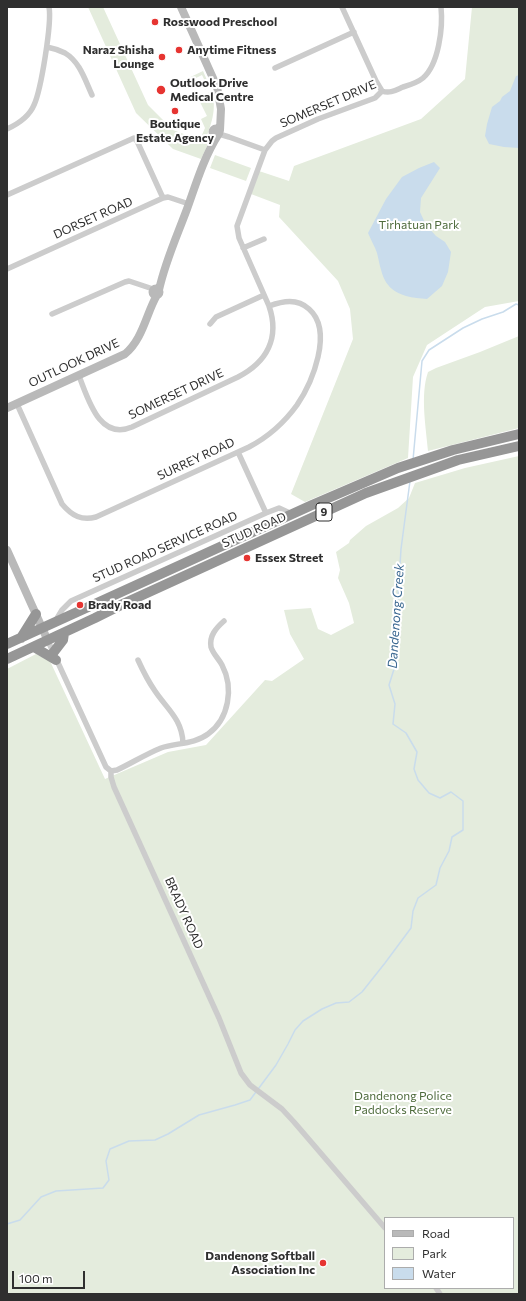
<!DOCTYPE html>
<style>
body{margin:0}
#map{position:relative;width:526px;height:1301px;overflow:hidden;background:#fff;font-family:Commissioner,sans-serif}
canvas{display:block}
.frame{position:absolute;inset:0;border:8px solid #2f2f2f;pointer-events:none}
.legend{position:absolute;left:384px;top:1217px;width:130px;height:72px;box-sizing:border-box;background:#fff;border:1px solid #acacac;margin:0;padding:5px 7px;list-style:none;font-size:12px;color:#2f2f2f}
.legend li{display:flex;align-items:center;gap:8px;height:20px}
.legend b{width:20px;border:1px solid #acacac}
.scale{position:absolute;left:12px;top:1271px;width:73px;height:18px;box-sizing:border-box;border:2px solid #2f2f2f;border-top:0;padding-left:5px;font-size:12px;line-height:14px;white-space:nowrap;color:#2f2f2f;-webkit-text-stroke:3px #fff;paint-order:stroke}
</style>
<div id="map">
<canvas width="526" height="1301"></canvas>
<div class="frame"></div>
<ul class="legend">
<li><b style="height:5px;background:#b9b9b9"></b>Road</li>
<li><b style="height:11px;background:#e4ecdd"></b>Park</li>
<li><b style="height:11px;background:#c9dcec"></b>Water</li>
</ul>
<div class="scale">100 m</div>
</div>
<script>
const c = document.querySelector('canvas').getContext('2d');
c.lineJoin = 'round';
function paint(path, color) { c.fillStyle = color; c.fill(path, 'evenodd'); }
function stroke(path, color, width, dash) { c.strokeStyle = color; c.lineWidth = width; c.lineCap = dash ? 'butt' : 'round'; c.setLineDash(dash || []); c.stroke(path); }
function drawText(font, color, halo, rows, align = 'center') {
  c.font = font + ' Commissioner,sans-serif'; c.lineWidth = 4; c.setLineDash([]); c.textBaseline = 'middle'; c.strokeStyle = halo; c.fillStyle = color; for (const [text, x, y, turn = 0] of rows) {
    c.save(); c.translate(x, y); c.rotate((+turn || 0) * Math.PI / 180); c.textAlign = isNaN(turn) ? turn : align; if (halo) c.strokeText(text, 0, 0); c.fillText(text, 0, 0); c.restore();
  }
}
paint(new Path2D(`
 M88,7H103L148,105L173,130L197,139L198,136L201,137L205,128L201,119L207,116L198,98L212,91C217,112 211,123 205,142L208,144L201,159L173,149L136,113Z
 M472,7H519V301L485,307L427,345L413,377L408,458L305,502L291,494L353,339L350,309L338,281L279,217L280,205L251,194L259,171L289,181L294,166L421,119L465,79Z
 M203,71L210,87L204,90L208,87L202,75L180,86V88L176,89V85L178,83Z
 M215,155L251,168L246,181L210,168Z
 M519,336V428L428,451C426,427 420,395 428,372L436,368L480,352Z
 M519,456V1294H7V669L36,654L50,661L105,779L168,752L206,745L265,680L272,681L304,659L290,634L284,610L311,608L318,629L331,635L354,623L349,603L338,578L340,570L336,552L349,543L350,540L366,526L398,508L409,498L415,483L465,468ZM385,1218H513V1288H385Z`), '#e4ecdd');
paint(new Path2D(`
 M519,75V148L504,147L489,144L485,136L487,124L492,107L500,101L502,97L510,91L516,76Z
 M434,162L440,168L421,198L420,212L426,225L436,236L445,242L451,252L448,272L442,286L427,299C420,298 413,298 406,296C383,289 382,274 377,253C375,247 371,240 368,233L386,199L402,177L419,168Z`), '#c9dcec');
stroke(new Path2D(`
 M413,460L422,361L429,350L463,328L482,319L503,312L516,304L519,305
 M7,1224L20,1220L41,1197L56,1191L103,1188L109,1180L106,1161L110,1149L129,1141L155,1140L168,1134L199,1115L235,1105L250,1100L276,1065L288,1044L295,1030L303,1021L322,1009L336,1003L349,1002L362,992L385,963L411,928L413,911L418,898L436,885L440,868L449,851L452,837L463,830V801L451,792L440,798L429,793L418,780L414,769L417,752L406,733L393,724L395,704L389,685L395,666L399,619L398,597L401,549L410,481`), '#c9dcec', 1.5);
stroke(new Path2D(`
 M342,7L376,81L382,91
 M47,47C52,48 59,50 65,53C80,62 85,80 92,95
 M275,68L354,32
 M7,129C18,124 29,117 34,105C41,90 52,23 49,7
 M219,134L229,137L265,150
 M7,195L134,138L137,141L163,198
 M243,248L264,239
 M7,269L163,198L168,197L189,204
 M52,314L125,282L129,281L153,289
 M210,324L216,317L264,295
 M79,376C88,398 99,441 132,427L238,377C267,362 280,338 269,306L239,238L237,226L265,150L272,141L276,138L318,119L375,98L382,91C390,94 396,90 403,87C410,85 417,83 423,78C439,64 443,27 441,7
 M17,404L62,504C72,516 82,521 96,517L249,447C268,437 284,423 297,405C312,383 334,331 309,309C297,298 283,301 269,306
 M238,452L266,513
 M56,620L62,610L71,601L266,513L279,508L292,514
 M48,641L106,767L111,771
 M138,660C143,671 148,681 155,691C167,709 182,719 183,743
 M111,771V777L114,787L219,1018L241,1073L250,1085L282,1109L294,1122L385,1228
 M111,771L117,770C132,763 146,754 161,748C176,743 195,744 208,734C229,719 234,688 222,665C219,659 213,654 211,647C209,636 216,628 224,621
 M436,1288L440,1294`), '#ccc', 5.5);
stroke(new Path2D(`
 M181,7L217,87L221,109L220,130
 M212.5 132a3.5 3.5 0 1 1 7 0a3.5 3.5 0 1 1-7 0Z
 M152.5 292a3.5 3.5 0 1 1 7 0a3.5 3.5 0 1 1-7 0Z
 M159,290C165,262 177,236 187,209C196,184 204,157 218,135
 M7,408L125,354C143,339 146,314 157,295
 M7,550L48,641`), '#b9b9b9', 8);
stroke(new Path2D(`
 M21,638L36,614
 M7,644L312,505L398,468L453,450L519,434
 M34,647L56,660
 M53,653L63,640L64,633
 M7,659L95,618L125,603L366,493L458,460L519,446`), '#969696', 10);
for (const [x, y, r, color] of [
 [155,22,4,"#e63431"],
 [179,50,4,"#e63431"],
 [162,57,4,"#e63431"],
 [161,90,5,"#e63431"],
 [175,111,4,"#e63431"],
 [247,558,4,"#e63431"],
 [80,605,4,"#e63431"],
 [323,1263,4,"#e63431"]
]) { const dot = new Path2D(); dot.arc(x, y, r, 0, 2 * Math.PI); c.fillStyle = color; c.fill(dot); stroke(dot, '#fff', 1.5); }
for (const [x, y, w] of [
 [324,512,16]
]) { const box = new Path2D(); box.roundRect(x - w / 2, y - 9, w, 18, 3); c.fillStyle = '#fff'; c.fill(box); stroke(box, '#2f2f2f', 1); }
drawText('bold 11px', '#2f2f2f', null, [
 ["9",324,512]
]);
drawText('bold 12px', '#2f2f2f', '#fff', [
 ["Rosswood Preschool",163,22],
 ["Naraz Shisha",154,50,"right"],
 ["Lounge",154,64,"right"],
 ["Anytime Fitness",187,50],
 ["Outlook Drive",170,83],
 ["Medical Centre",170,97],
 ["Boutique",175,124,"center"],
 ["Estate Agency",175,138,"center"],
 ["Essex Street",255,558],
 ["Brady Road",88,605],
 ["Dandenong Softball",315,1256,"right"],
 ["Association Inc",315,1270,"right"]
], 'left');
drawText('12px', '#2f2f2f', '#fff', [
 ["SOMERSET DRIVE",328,104,-23],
 ["DORSET ROAD",93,218,-24],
 ["OUTLOOK DRIVE",74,363,-25],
 ["SOMERSET DRIVE",176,394,-25],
 ["SURREY ROAD",196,459,-25],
 ["STUD ROAD",254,530,-24],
 ["STUD ROAD SERVICE ROAD",165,547,-24],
 ["BRADY ROAD",184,913,66]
]);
drawText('12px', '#4e6b3c', '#fff', [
 ["Tirhatuan Park",419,225],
 ["Dandenong Police",403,1096],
 ["Paddocks Reserve",403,1110]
]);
drawText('italic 13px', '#3c6992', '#fff', [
 ["Dandenong Creek",396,616,-86]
]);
</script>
